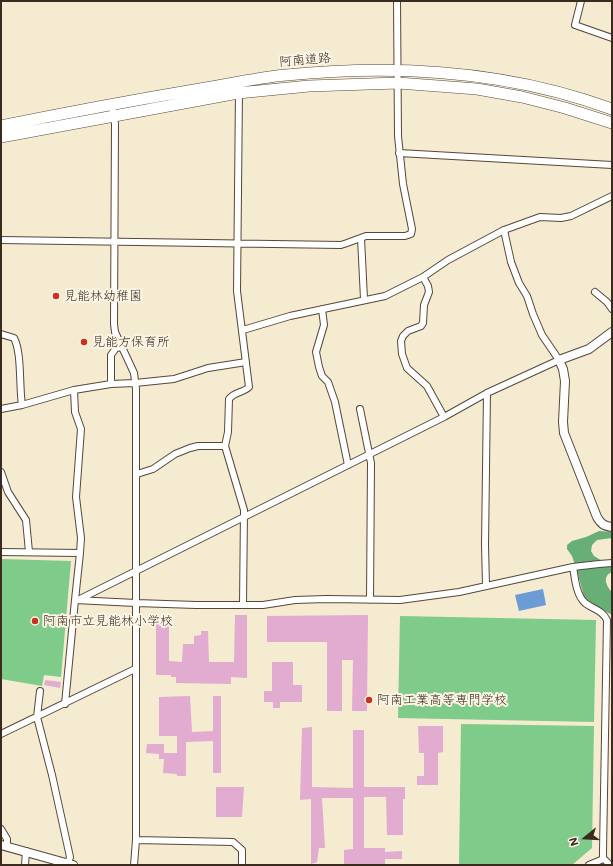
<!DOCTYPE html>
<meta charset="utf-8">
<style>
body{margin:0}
#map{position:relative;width:613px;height:866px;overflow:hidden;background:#f4ebd1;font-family:Mali,sans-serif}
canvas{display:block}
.frame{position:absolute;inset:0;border:2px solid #3b2a1e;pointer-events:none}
.north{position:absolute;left:565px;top:818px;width:40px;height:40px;-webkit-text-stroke:3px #fcf5e5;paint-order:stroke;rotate:252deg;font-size:11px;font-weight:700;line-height:16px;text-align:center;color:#3b2a1e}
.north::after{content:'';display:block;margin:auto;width:14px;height:18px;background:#3b2a1e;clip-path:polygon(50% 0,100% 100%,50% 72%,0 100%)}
</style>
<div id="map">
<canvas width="613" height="866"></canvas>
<div class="frame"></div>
<div class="north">N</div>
</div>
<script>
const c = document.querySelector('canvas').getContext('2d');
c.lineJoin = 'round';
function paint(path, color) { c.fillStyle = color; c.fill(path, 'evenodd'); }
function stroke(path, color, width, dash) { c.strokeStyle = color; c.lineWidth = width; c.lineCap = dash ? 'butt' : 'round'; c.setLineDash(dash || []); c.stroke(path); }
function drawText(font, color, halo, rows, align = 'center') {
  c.font = font + ' Mali,"Klee One",sans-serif'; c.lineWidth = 4; c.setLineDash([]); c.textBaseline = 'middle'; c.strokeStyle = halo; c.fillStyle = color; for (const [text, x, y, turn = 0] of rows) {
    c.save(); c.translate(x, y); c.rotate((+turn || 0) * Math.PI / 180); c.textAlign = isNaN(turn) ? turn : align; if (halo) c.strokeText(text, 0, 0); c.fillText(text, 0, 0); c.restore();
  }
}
paint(new Path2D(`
 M1,559L71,561L61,677L44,675L42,686L1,679Z
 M400,616L596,620L594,722L398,718Z
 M461,724L594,726L592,848L572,865H459Z`), '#7fcb8a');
paint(new Path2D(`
 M599,531L612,532V538L597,540L592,545L591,551L594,556L612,567V572C602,576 606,586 612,592V615L589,602L584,597L578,574L572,556L567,549V545L572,541L586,537Z`), '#67af76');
paint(new Path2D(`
 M543,589L546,605L519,611L515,595Z`), '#6c9cd5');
paint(new Path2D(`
 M235,615H247V678L231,677V684L176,683V677H171V675H156V621H169V661L182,662L183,644H194V636L201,635V631H208L209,662H234Z
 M368,615L367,711H352L353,660H342V711H327V642H267V616Z
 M272,662H293V685H302V702H280V708H273V702H264V691H272Z
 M45,680L61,682L60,688L44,685Z
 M190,696L192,732L213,731V696H221V773H213V741L186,742V776H177V774L163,773L164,759H159V754L146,753L147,744H164V753H177V736H159V697Z
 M418,726H443V752L438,753V785H417V776H424V753H419Z
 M312,727V787L353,788V730H364V787H405V799H403V835H387L386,797H364V848H385V852L402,851V859H385V864L344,865V850L353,849V798H322L325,848H319L317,862L311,864V799L300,800L302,728Z
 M216,787H244L242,817H216Z`), '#e1acd0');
const street = new Path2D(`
 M581,1L575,25L612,38
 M239,91L237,291L249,387C243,393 234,392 229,399L228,432L225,446L244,510L243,605
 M399,153L612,165
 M361,238L364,299
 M1,240L341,245L347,243L366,236H405L411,234L412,229L403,184L398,136L397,1
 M423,277L428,286L429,292L424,305L423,323L421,326L408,331L403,336L401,341L402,354L407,368L427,386L444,417
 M595,292L607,302L612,309
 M322,309L324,325L316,352L319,367L322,376L328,382L335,402L348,465
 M243,330L290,316L385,296L423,277L448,260L504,230L540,217L561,218L571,216L612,196
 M1,334L14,338C22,353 19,387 22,405
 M111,384V355L116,348L122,347
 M74,390L75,412L81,429L76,497L81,538L80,553
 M1,409L22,405L74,390L111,384L135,383L174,379L208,368L246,362
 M360,409L371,463L370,600
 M1,472L8,492L26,520L29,552
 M137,474L153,469L175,454L190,448L198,446H225
 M1,552L80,553L75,600L136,603V389L134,373L115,332L114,324L115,124L112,104
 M573,567C575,578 576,595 585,603C593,609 602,610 607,620L603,851V858L610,865
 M486,586L485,545L487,393
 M80,599L444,417L487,393L559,360L542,335L533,314L527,296L519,283L511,262L504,230
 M40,691L37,717L52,775L70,857L68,864
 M65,704L75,600
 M1,734L135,669
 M1,829L7,839V847
 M136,840L233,842L242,850V865
 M25,865L26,851
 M134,865L136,840V603L196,605H263L295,600L326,599L400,600L459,592L573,567L599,564L612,563
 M589,865L601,860L603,858`);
const secondary = new Path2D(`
 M612,332L589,349L559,360L563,369L565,381L563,422L564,433L597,517C601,524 604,526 612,527
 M1,845L73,865`);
const highway = new Path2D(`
 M1,126C65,113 129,101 194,90C225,85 255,78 286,75C395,64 509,71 612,109
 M1,137L238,93L309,86L398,83L477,89L522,97L565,108L612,123`);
stroke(street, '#574739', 8);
stroke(secondary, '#574739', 10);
stroke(highway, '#574739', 12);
stroke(street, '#fff', 6);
stroke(secondary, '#fff', 8);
stroke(highway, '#fff', 11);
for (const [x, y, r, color] of [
 [56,296,4,"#c8321e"],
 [84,342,4,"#c8321e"],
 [35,621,4,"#c8321e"],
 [369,700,4,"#c8321e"]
]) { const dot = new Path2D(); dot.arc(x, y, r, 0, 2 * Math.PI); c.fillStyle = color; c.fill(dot); stroke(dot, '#fcf5e5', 1.5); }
drawText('13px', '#3b2a1e', '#fcf5e5', [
 ["阿南道路",305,60,-5]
]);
drawText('13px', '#3b2a1e', '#fcf5e5', [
 ["見能林幼稚園",64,296],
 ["見能方保育所",92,342],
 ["阿南市立見能林小学校",43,621],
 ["阿南工業高等専門学校",377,700]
], 'left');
</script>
